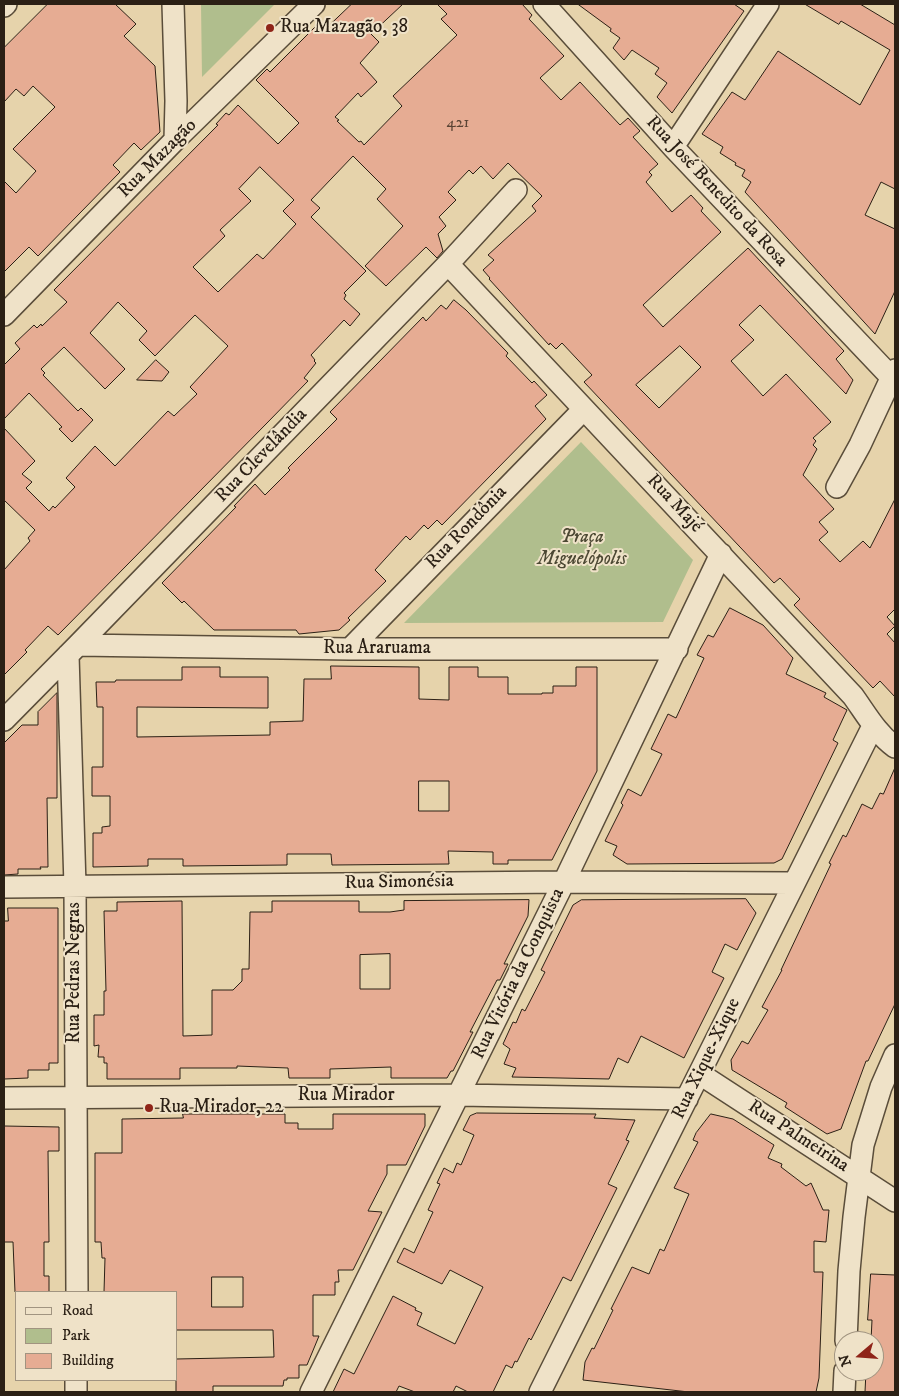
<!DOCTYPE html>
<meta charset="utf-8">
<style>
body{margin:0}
#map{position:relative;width:899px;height:1396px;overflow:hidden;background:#e6d3ab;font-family:"IM FELL DW Pica",serif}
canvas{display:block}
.frame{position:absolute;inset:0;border:5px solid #2b2015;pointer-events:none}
.legend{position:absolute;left:15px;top:1291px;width:162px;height:90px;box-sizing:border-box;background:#efe2c8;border:1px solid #a19480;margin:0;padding:6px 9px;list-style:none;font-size:15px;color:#2b2015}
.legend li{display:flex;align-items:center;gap:10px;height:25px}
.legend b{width:25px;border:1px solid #a19480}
.north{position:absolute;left:834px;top:1331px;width:50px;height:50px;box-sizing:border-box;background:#efe2c8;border:1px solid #a19480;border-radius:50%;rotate:252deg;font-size:14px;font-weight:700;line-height:20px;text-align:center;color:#2b2015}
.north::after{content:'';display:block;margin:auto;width:18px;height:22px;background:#8f2418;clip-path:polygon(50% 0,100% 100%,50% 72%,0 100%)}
</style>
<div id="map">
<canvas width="899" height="1396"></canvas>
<div class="frame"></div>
<ul class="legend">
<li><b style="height:6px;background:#efe2c8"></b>Road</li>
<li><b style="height:14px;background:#b0be8d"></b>Park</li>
<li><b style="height:14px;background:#e6ac93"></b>Building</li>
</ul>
<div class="north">N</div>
</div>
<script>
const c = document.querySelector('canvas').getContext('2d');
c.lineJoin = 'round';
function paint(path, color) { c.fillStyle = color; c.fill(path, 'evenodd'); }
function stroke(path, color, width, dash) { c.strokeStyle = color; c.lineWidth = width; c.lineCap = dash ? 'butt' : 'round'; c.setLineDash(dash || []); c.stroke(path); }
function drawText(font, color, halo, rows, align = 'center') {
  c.font = font + ' "IM FELL DW Pica",serif'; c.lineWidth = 4; c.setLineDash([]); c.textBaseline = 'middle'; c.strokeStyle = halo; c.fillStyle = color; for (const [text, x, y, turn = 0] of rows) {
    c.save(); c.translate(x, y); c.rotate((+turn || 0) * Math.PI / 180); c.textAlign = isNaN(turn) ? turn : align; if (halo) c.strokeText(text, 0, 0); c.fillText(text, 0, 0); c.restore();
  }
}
paint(new Path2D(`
 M201,4H275L202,77Z
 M581,442L693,560L663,622L404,623Z`), '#b0be8d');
const building = new Path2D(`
 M48,4H115L136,24L124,36L155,66L160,132L141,150L134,143L113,165L120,172L38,256L29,247L4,272V181L16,193L36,171L13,149L55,107L33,86L24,96L16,89L4,102V48Z
 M352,4H403L371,34L379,42L360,63L377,82L361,97L358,93L335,117L339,120L337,121L359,142L361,141L364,145L402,106L393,96L457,35L441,19L447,14L437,4H522L532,15L529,19L564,56L540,78L561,100L580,82L620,125L628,118L640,131L633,137L658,164L649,172L652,175L646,182L672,212L691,195L703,208L701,211L721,232L643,305L663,327L748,248L844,351L836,359L853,380L846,394L760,305L739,325L754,340L731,361L763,396L786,374L831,422L813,438L816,441L813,445L817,449L803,475L834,509L819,522L828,532L819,540L840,562L863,541L870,548L895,499V609L887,617L895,626L887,634L895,643V697L880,681L873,688L794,605L800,599L780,578L774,583L584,382L592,375L562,343L556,349L550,343L549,345L489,279L490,278L483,270L494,260L488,255L536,211L532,206L542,196L508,163L493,179L481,166L473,174L469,170L448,192L456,200L439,217L446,226L438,234L443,251L437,258L426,247L386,286L365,266L403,226L377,199L386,189L353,156L311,200L320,208L311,217L366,271L344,293L346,295L344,299L360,314L350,326L344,320L311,355L315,360L314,361L316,363L304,378L308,381L267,423L58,635L48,626L25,650L27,652L4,675V570L30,541L28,538L35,530L4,500V428L35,461L22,474L32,482L26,488L49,511L53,506L55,508L75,487L66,478L95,446L115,466L168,411L174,416L197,394L190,387L228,346L195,315L155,356L139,340L147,331L118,302L90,333L125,369L105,389L64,347L41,369L45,373L43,375L78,411L81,408L93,420L72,442L59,429L62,427L29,393L4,419V365L20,349L15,343L34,325L37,328L41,324L42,326L67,302L54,290L218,125L216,124L226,113L229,115L238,105L278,144L299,123L256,80L267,69L270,72L321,21L327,27ZM260,167L294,200L283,211L296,224L263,259L257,254L218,292L193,267L225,236L220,230L251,201L239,189ZM680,346L701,367L659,408L636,385Z
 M578,4H734L744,11L672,113L657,97L667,83L655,74L659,68L632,50L624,60L613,48L620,38L610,31L611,29Z
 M805,4H860L895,25V189L881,182L865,215L895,229V291L875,334L745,192L751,182L742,176L745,170L735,165L736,163L720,153L723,147L702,134L732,92L745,100L778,51L860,105L890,50L841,21L839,24Z
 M454,300L466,310L508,353L506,356L532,383L534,381L547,395L535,406L546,419L442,525L437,520L428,529L424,525L410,540L406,536L375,570L386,581L348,618L350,620L339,630L299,634L296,630H214L184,601L182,603L162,583L236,507L234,506L255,484L265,495L290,470L288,468L337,419L330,412L423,317L426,321L441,305L446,309Z
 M156,360L169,372L162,381L137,380Z
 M730,608L763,625L793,658L786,674L826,693L824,697L847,710L833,740L838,743L782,859L774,863L627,864L613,855L617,846L605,841L623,805L621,803L628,789L641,796L662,754L651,749L668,714L676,718L704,658L697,655L708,635L713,637Z
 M331,666L419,667V699L449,700V667H478V677H508V694H542V693H553V686H576V667H597V771L552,860H508V864H493V852L448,851L449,864L332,865L331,854H287V865L183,866V859H148V866L93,867V833H102V827L110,826V796H92V767H103V707H97L96,682H115L116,680H182V667H220V677H268V708L137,707V737L270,735V722L303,721L304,679H331ZM419,781H449V811H419Z
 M57,693V798H47L48,867H40L41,869H18V874L4,875V743L22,725H38V712Z
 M895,768V1004L868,1061H866L841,1129L827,1134L785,1107L787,1103L732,1070L731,1060L742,1041L748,1044L768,1010L762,1007L782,970H781L831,864L829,863L843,835L846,837L862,804L872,809L880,793L883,794Z
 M746,899L756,913L737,950L725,944L712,972L724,978L684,1058L641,1036L628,1063L618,1058L609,1079L512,1077L516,1068L504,1064L510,1049L503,1044L513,1022L516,1023L522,1009L525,1011L545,972L541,970L573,905L581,900Z
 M529,900L528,916L504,964H508L500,980H497L470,1032H473L453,1071H451L447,1078H391V1067L330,1069V1078H289L288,1068L237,1066V1068H180V1079H107V1063H104V1057H98L99,1045L94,1046V1015H104V991H106L104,911H117V902L182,901L183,1036L212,1035V990H233L242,981V969H249L250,912H272V901H359V912H390L404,910V901ZM390,954V989H360V955Z
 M8,908H58V1063H49V1070H28V1078L4,1079V921H8Z
 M477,1113L596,1114L594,1118L635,1120L626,1140L629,1141L608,1184L617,1188L571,1281L563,1277L531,1340L529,1338L517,1362L515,1361L512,1368L506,1365L493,1392H468L456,1386L453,1392H415L399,1386L396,1392H333L344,1369L354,1374L393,1296L416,1308L415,1310L422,1313L417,1325L455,1344L483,1287L450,1270L442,1284L397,1262L404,1248L414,1253L433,1212L428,1210L440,1184L437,1183L444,1168L453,1173L457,1163L461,1165L474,1135L463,1130L470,1116Z
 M183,1114H285V1123H298V1129H333V1114H425V1126L406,1165H387V1174L368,1211L382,1212L353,1270H338L339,1282H335V1295H313V1336H319L307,1365H299V1378H287V1380H284L283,1386H213V1392H176V1359L274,1357L273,1330H176V1292H104L105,1258H102L101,1242H95V1153H122V1119L183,1118ZM212,1277H243V1307H212Z
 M711,1114L733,1119L774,1145L768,1158L782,1164L781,1167L806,1186L811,1183L823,1210H829L826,1242L814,1241V1272H823L819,1378L816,1392H689L583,1380L585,1362L592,1348L594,1349L613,1310L611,1309L632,1267L649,1274L660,1249L664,1251L689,1194L674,1188L698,1142L693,1140L696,1133Z
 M4,1126L59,1127V1151H48L49,1242H44V1276H49V1292H15L13,1242H4Z
 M871,1274L895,1275V1392H865L866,1371H874V1341H871L872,1320H868Z`);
paint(building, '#e6ac93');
stroke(building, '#2b2015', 1);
const minor = new Path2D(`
 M173,4L176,101L175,140
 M544,4L673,147L892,378
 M4,6L6,4
 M673,147L768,4
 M448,264L853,696C866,714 877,734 895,747
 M4,315L175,140L314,4
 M837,487L860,445L895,370
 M78,645L350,649H677
 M350,649L584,409
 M68,655L75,886L77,1292
 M4,720L78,645L448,264L516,190
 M4,887L564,882L793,883
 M700,1074L895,1201
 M4,1098L459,1095L687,1099
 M846,1341L849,1271L854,1217L863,1145L881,1087L895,1055
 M76,1392V1380
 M311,1392L564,882L721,554
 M540,1392L873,726
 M844,1392L845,1371`);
stroke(minor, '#5a4d3a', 24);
stroke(minor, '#efe2c8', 21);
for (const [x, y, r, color] of [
 [270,28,5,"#8f2418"],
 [149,1108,5,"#8f2418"]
]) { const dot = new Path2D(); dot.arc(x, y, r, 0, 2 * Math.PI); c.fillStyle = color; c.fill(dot); stroke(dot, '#efe2c8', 2); }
drawText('16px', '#5a4334', null, [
 ["421",458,124]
]);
drawText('19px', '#2b2015', '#efe2c8', [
 ["Rua Mazagão, 38",280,28],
 ["Rua Mirador, 22",159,1108]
], 'left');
drawText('19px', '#2b2015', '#efe2c8', [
 ["Rua Mazagão",158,159,-45],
 ["Rua José Benedito da Rosa",716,192,47],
 ["Rua Clevelândia",262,456,-46],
 ["Rua Majé",674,504,47],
 ["Rua Rondônia",467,528,-46],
 ["Rua Araruama",377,649],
 ["Rua Simonésia",399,883,-1],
 ["Rua Pedras Negras",75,973,-90],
 ["Rua Vitória da Conquista",519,974,-64],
 ["Rua Xique-Xique",707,1059,-64],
 ["Rua Mirador",346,1096],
 ["Rua Palmeirina",798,1137,33]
]);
drawText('italic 19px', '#4c4833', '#efe2c8', [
 ["Praça",582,538],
 ["Miguelópolis",582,560]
]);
</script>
